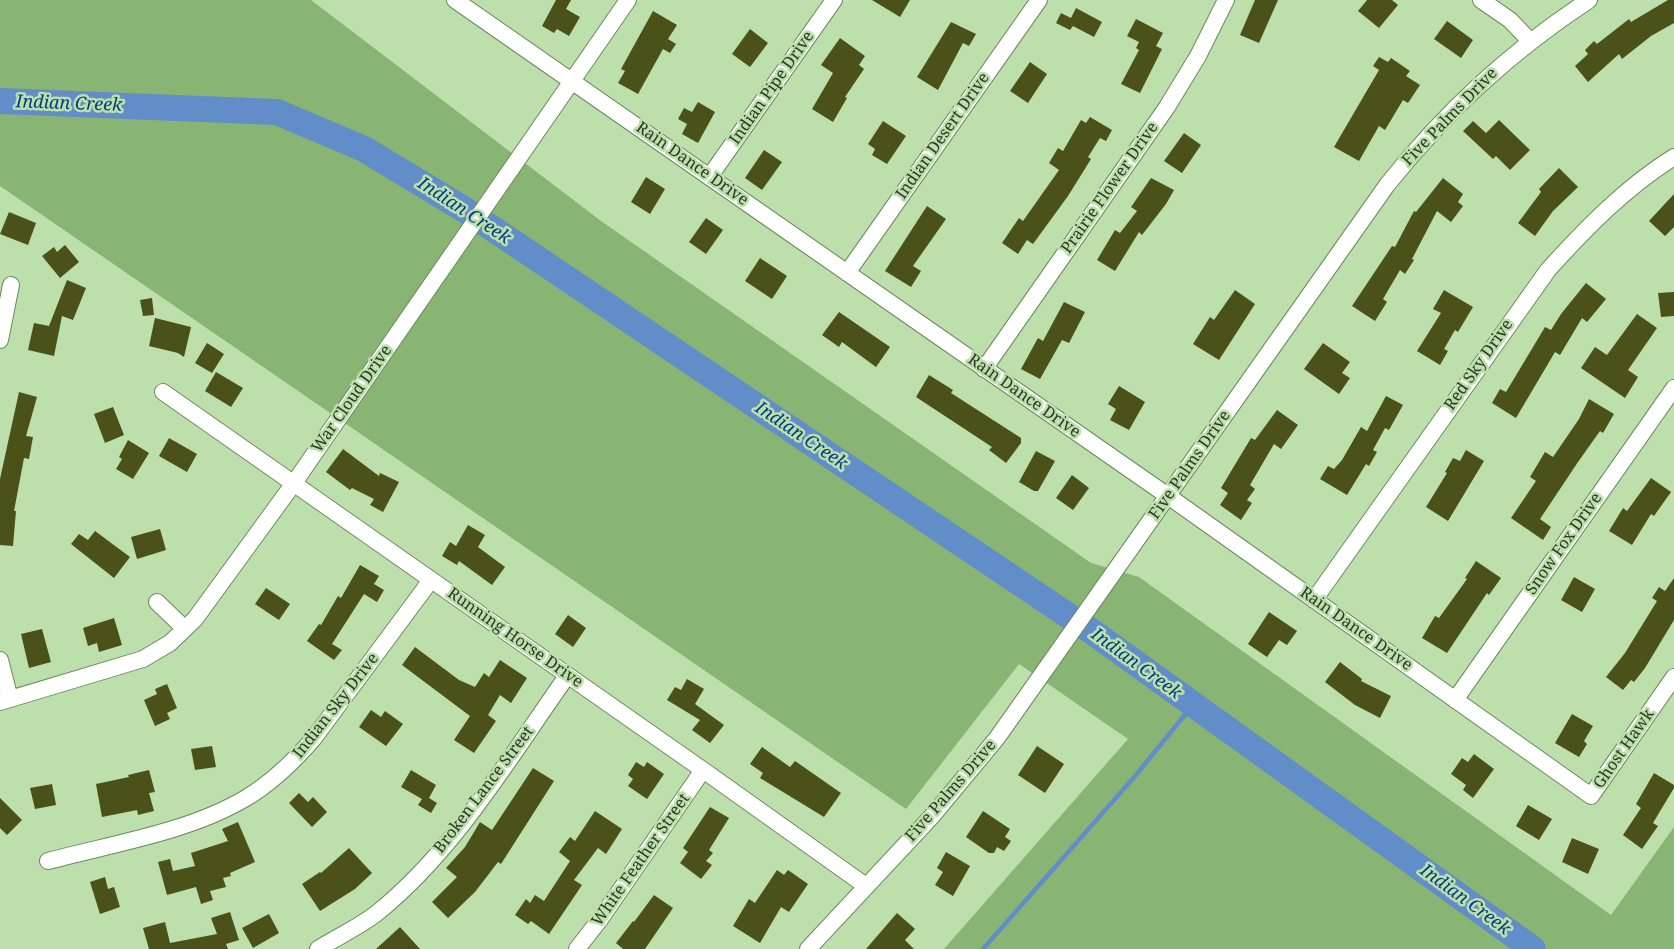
<!DOCTYPE html>
<style>
body{margin:0}
canvas{display:block;background:#bcdfac}
</style>
<canvas width="1674" height="949"></canvas>
<script>
const c = document.querySelector('canvas').getContext('2d');
c.lineJoin = 'round';
function paint(path, color) { c.fillStyle = color; c.fill(path, 'evenodd'); }
function stroke(path, color, width, dash) { c.strokeStyle = color; c.lineWidth = width; c.lineCap = dash ? 'butt' : 'round'; c.setLineDash(dash || []); c.stroke(path); }
function drawText(font, color, halo, rows, align = 'center') {
  c.font = font + ' "Noto Serif",serif'; c.lineWidth = 5; c.setLineDash([]); c.textBaseline = 'middle'; c.strokeStyle = halo; c.fillStyle = color; for (const [text, x, y, turn = 0] of rows) {
    c.save(); c.translate(x, y); c.rotate((+turn || 0) * Math.PI / 180); c.textAlign = isNaN(turn) ? turn : align; if (halo) c.strokeText(text, 0, 0); c.fillText(text, 0, 0); c.restore();
  }
}
paint(new Path2D(`
 M0,0H311L601,221L1091,563L1139,577L1611,915L1674,827V949H944L1128,739L1019,664L906,809L0,186Z`), '#88b474');
stroke(new Path2D(`
 M983,949L1136,775L1193,705`), '#618dc8', 4.5);
stroke(new Path2D(`
 M0,101L277,112L364,149L465,210L1094,633L1533,949`), '#618dc8', 26);
paint(new Path2D(`
 M556,0H571L566,9L580,17L569,36L557,29L554,33L542,26Z
 M872,0H910L900,17Z
 M1255,0H1278L1259,43L1240,35Z
 M1367,0H1392L1398,5L1379,28L1358,11Z
 M1668,0H1674V23L1651,36L1622,59L1619,54L1588,82L1575,66L1588,54L1585,50L1594,41L1597,44L1629,19L1631,22Z
 M1076,8L1102,22L1094,37L1073,26L1070,30L1056,23L1061,13L1071,18Z
 M653,11L677,25L668,39L676,44L670,53L663,49L638,94L618,83L625,71L621,69Z
 M1136,19L1163,33L1156,46L1162,49L1140,93L1121,84L1139,50L1136,48L1139,42L1127,36Z
 M1447,21L1473,40L1461,58L1434,39Z
 M951,22L976,34L969,46L963,43L938,90L917,77Z
 M750,29L768,43L750,67L732,54Z
 M840,38L865,56L859,65L864,69L845,97L847,98L833,122L812,109L833,73L821,65Z
 M1379,57L1388,62L1391,58L1410,71L1406,76L1420,85L1408,103L1403,100L1385,130L1379,126L1359,161L1334,147L1379,70L1373,66Z
 M1030,62L1047,74L1028,103L1010,91Z
 M698,102L715,112L698,143L682,134L687,124L678,119L684,108L692,112Z
 M1090,117L1112,130L1106,141L1100,138L1088,157L1091,159L1068,196L1033,244L1027,240L1018,254L1002,243L1019,218L1023,221L1059,170L1049,163L1058,148L1063,151L1081,120L1086,123Z
 M1499,120L1530,150L1510,170L1496,156L1493,159L1463,131L1473,121L1486,133Z
 M883,121L906,136L887,164L872,155L875,149L868,144Z
 M1184,133L1201,145L1182,173L1164,161Z
 M764,150L782,162L762,190L745,178Z
 M1559,168L1578,187L1553,211L1535,236L1518,223L1541,192L1539,189Z
 M646,177L665,189L650,214L631,202Z
 M1151,178L1174,190L1166,204L1142,235L1139,232L1115,271L1097,260L1115,230L1120,233L1137,211L1131,207Z
 M1443,178L1463,194L1458,202L1463,206L1451,222L1437,211L1412,259L1414,260L1405,274L1400,270L1383,299L1387,302L1375,321L1352,306L1392,246L1395,247L1414,211L1416,212Z
 M1674,194V227L1665,236L1649,221Z
 M927,206L946,219L913,266L921,271L911,287L885,271Z
 M9,212L36,223L28,245L0,234Z
 M706,218L723,230L706,254L689,242Z
 M65,245L79,262L60,278L42,256L54,247L57,252Z
 M760,258L787,276L772,299L745,281Z
 M67,280L86,288L73,320L62,316L54,356L28,350L34,323L49,326Z
 M1586,283L1606,299L1587,322L1582,318L1560,355L1555,352L1516,418L1492,403L1500,389L1506,392L1545,327L1551,330L1561,314Z
 M1235,290L1255,304L1219,360L1193,344L1210,317L1214,320Z
 M1444,290L1473,307L1458,332L1455,330L1444,349L1448,351L1440,365L1417,351L1441,313L1433,309Z
 M1674,292V316L1661,317L1658,293Z
 M152,298L154,315L143,316L140,300Z
 M1064,302L1085,312L1069,343L1062,340L1040,379L1021,369L1038,338L1043,341Z
 M839,312L890,347L876,367L842,342L839,347L822,335Z
 M1637,314L1657,328L1628,370L1638,377L1625,398L1581,368L1595,347L1607,355Z
 M155,318L191,327L184,357L178,353L149,346Z
 M207,343L224,354L212,373L195,363Z
 M1323,343L1350,362L1342,373L1350,378L1339,394L1304,369Z
 M216,372L243,388L231,407L205,391Z
 M929,375L953,390L951,393L1021,438V443L1006,463L989,450L992,447L916,397Z
 M1119,386L1145,402L1129,430L1110,420L1116,409L1108,404Z
 M19,392L37,397L26,436L33,437L29,459L24,458L14,511H16L13,546L0,545V479Z
 M1386,396L1403,405L1389,430L1385,428L1373,450L1377,452L1369,466L1366,464L1347,495L1320,479L1328,466L1334,469L1342,460L1361,427L1367,431Z
 M1589,399L1614,414L1603,433L1600,431L1578,462L1540,519L1551,527L1543,540L1511,518L1536,481L1530,477L1545,452L1553,457L1579,419Z
 M113,407L124,435L105,443L94,414Z
 M1277,410L1298,425L1281,449L1274,444L1250,485L1255,489L1247,500L1252,503L1241,520L1220,505L1228,493L1221,488L1251,438L1255,440Z
 M169,438L197,454L187,472L159,456Z
 M128,440L149,453L133,479L116,469L122,459L119,457Z
 M343,449L379,476L380,473L399,482L383,512L370,505L374,499L352,488L350,490L326,472Z
 M1466,450L1484,461L1448,521L1426,507L1447,473L1445,472L1453,458L1460,461Z
 M1036,451L1055,461L1038,491H1034L1019,482Z
 M1072,475L1089,488L1073,510L1056,498Z
 M1651,478L1671,492L1654,516L1651,514L1632,545L1609,531L1623,508L1627,511Z
 M468,525L485,535L478,547L505,567L492,585L459,561L457,565L442,556L450,542L456,546Z
 M160,529L166,550L137,559L131,537Z
 M95,531L130,557L114,578L71,544L79,534L88,540Z
 M1476,561L1501,578L1489,595L1487,593L1447,653L1422,638L1435,616L1439,618L1467,579L1465,578Z
 M360,565L379,576L374,584L384,590L377,602L364,594L332,644L342,650L334,660L307,641L319,624L321,625L338,596L341,598Z
 M1574,577L1595,589L1582,612L1561,600Z
 M1674,578V620L1645,668L1634,682L1631,680L1623,690L1606,677L1625,653L1657,601L1652,598L1659,587L1665,591Z
 M266,588L290,604L279,620L255,604Z
 M1269,612L1297,631L1287,645L1279,640L1267,657L1248,644Z
 M568,615L586,628L573,647L555,634Z
 M114,618L122,645L99,652L97,643L88,646L83,628Z
 M42,629L51,662L29,668L21,634Z
 M415,647L459,680L475,687L484,673L489,677L500,660L527,678L511,703L500,695L488,715L496,721L474,753L454,740L470,716L402,665Z
 M1340,662L1362,679L1361,681L1391,696L1380,718L1355,705L1325,682Z
 M687,679L704,689L695,704L724,725L710,743L692,730L700,720L667,700L675,687L681,690Z
 M167,684L177,708L167,713L170,719L155,726L144,700L157,694L155,689Z
 M371,710L381,717L385,711L403,724L386,746L359,727Z
 M1572,714L1593,726L1584,741L1587,744L1579,757L1555,743Z
 M212,746L216,767L195,770L191,749Z
 M1037,746L1064,764L1045,793L1018,775Z
 M762,747L790,767L795,761L841,793L824,817L760,778L763,773L750,764Z
 M1474,754L1494,769L1473,798L1463,790L1466,785L1451,774L1462,758L1468,762Z
 M636,762L644,767L647,762L664,774L647,799L628,786L633,779L628,775Z
 M533,768L554,781L501,864L498,862L475,892L448,918L432,902L457,877L446,868L465,847L480,822L492,830Z
 M149,770L155,792L149,793L154,811L138,815L137,810L102,817L96,784L129,777L128,775Z
 M411,770L436,785L429,798L437,803L431,813L418,805L422,799L401,787Z
 M1654,773L1674,785V788L1653,823L1658,826L1642,849L1623,835L1641,808L1636,804Z
 M52,784L56,805L35,809L30,788Z
 M299,793L308,802L313,797L327,812L312,827L289,803Z
 M0,798L22,820L7,835L0,828Z
 M1528,805L1552,819L1539,840L1516,826Z
 M710,807L729,818L709,850L713,853L706,861L712,865L701,879L680,863L688,852L683,848Z
 M595,811L622,829L606,854L598,848L574,880L582,885L549,934L531,921L528,924L515,915L526,899L530,903L535,895L544,901L570,861L559,852L570,837L575,841Z
 M983,811L1010,829L1005,837L1011,841L1004,851L997,847L994,853H989L966,837Z
 M238,822L255,862L230,873L231,876L223,878L226,887L210,891L213,900L201,904L196,887L167,895L158,862L170,859L173,871L195,866L191,853L228,841L222,829Z
 M1572,838L1599,849L1588,874L1562,862Z
 M349,848L372,873L355,889L320,911L302,884L320,872L321,873Z
 M946,852L970,866L953,896L935,885L943,872L937,868Z
 M777,870L784,875L788,870L808,884L789,912L781,907L760,943L733,926L749,899L755,903Z
 M105,877L108,889L114,887L120,907L100,914L90,882Z
 M654,895L673,908L645,949H623L616,943L633,921L634,922Z
 M230,912L239,940L226,944L228,949H149L143,928L165,922L170,943L217,934L211,918Z
 M897,913L915,929L905,940L914,949H866Z
 M269,914L279,933L253,948L242,928Z
 M400,927L420,949H376Z`), '#4a5119');
const minor = new Path2D(`
 M455,0L1168,496L1591,796L1674,677
 M1481,0L1510,20L1530,41
 M710,176L834,0
 M847,273L1039,0
 M0,340L11,285
 M984,369L1167,107L1198,56L1226,0
 M163,392L703,770L866,886
 M1314,600L1548,270C1586,228 1626,187 1674,157
 M157,602L185,629
 M0,660L10,699
 M1455,700L1674,388
 M0,702L143,659L170,643L195,619L294,483L628,0
 M48,861C112,844 189,832 246,798C273,782 294,761 314,738L431,580
 M318,949C337,937 359,927 377,913C456,849 509,758 567,676
 M577,949L601,918L703,770
 M808,949L933,815L997,738L1387,185C1446,111 1510,52 1589,0`);
stroke(minor, '#6a8b5b', 18);
stroke(minor, '#fff', 16);
drawText('16px', '#2b3925', '#bcdfac', [
 ["Indian Pipe Drive",772,88,-55],
 ["Five Palms Drive",1450,117,-46],
 ["Indian Desert Drive",943,136,-55],
 ["Rain Dance Drive",692,164,35],
 ["Prairie Flower Drive",1110,188,-55],
 ["Red Sky Drive",1479,365,-55],
 ["Rain Dance Drive",1024,396,35],
 ["War Cloud Drive",352,399,-55],
 ["Five Palms Drive",1190,465,-55],
 ["Snow Fox Drive",1564,544,-55],
 ["Rain Dance Drive",1356,629,35],
 ["Running Horse Drive",515,638,35],
 ["Indian Sky Drive",336,706,-52],
 ["Ghost Hawk",1624,749,-55],
 ["Broken Lance Street",484,790,-53],
 ["Five Palms Drive",951,791,-49],
 ["White Feather Street",641,860,-55]
]);
drawText('italic 18px', '#003e84', '#bcdfac', [
 ["Indian Creek",69,104,2],
 ["Indian Creek",464,211,33],
 ["Indian Creek",801,436,34],
 ["Indian Creek",1136,664,36],
 ["Indian Creek",1465,900,36]
]);
</script>
